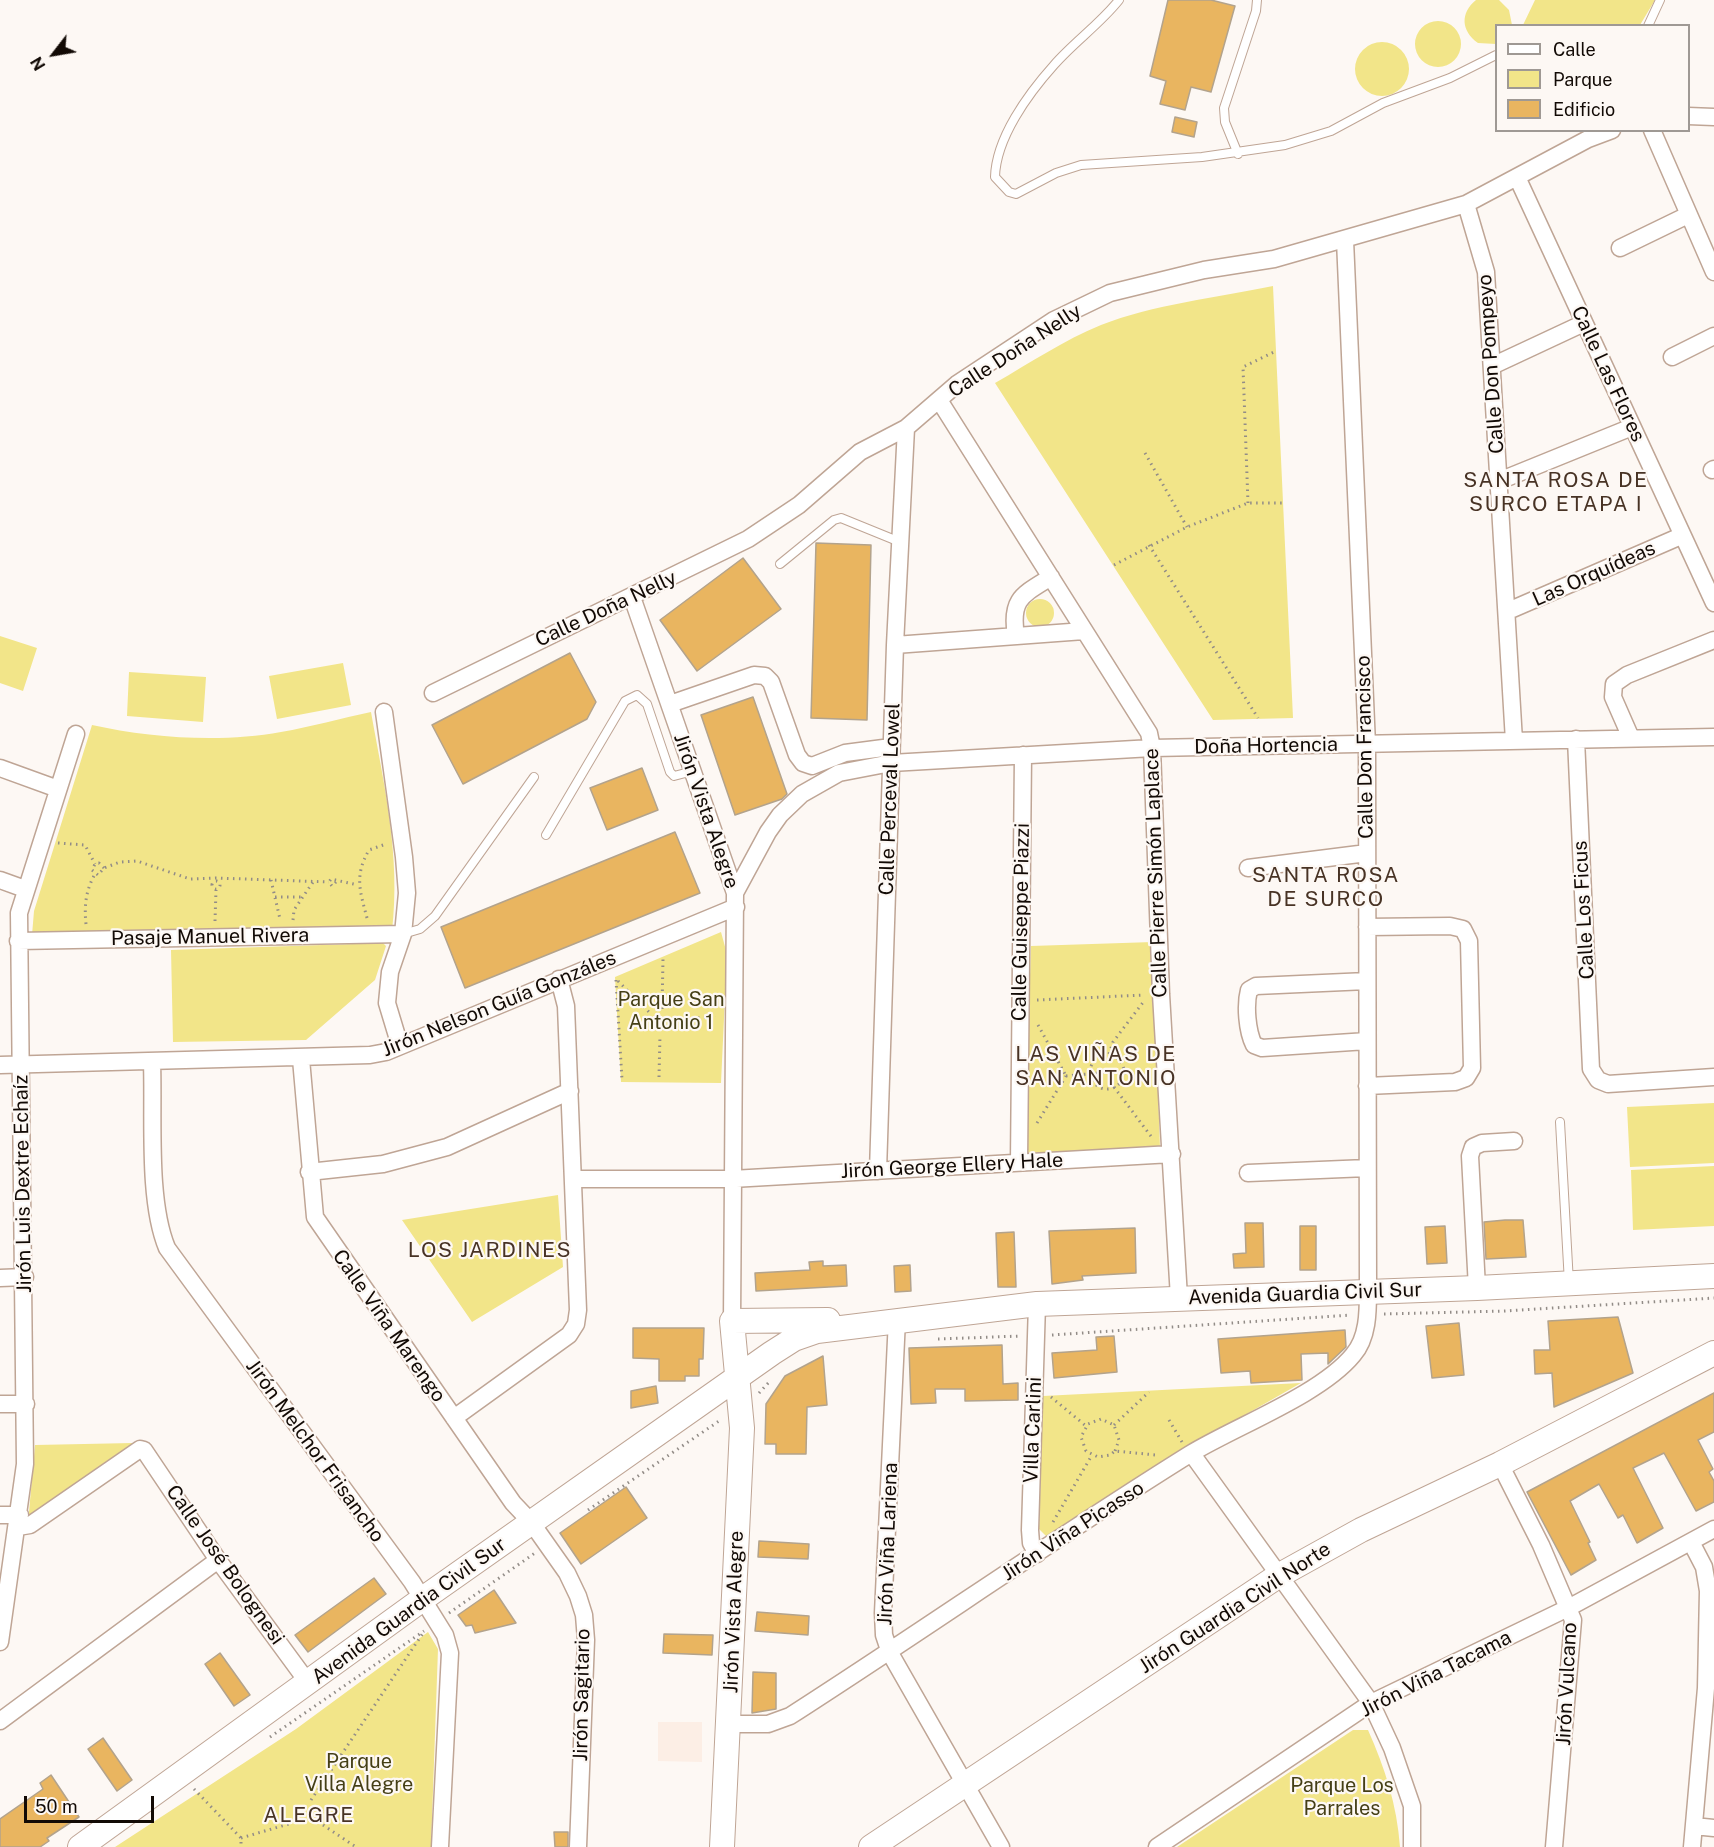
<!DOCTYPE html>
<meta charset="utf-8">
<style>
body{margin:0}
#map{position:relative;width:1714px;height:1847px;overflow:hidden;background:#fdf8f4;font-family:"Public Sans",sans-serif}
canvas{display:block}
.legend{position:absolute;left:1495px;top:24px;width:195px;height:108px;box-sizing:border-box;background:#fdf8f4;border:2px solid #9f9994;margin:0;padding:8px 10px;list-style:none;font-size:18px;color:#120a05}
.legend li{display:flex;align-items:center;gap:12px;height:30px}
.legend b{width:30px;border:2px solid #9f9994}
.north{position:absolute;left:24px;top:24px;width:60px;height:60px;-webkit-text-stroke:4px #fdf8f4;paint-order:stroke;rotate:239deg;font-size:16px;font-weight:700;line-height:24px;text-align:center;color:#120a05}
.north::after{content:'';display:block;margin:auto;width:21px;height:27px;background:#120a05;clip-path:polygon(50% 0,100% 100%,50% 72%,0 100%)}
.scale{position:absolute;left:24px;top:1796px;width:130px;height:27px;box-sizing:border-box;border:3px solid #120a05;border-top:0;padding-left:8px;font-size:18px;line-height:21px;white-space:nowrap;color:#120a05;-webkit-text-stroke:4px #fdf8f4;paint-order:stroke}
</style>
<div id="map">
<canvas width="1714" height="1847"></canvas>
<ul class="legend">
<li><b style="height:8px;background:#fff"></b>Calle</li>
<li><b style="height:16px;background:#f2e589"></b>Parque</li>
<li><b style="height:16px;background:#e9b560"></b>Edificio</li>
</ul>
<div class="north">N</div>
<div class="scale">50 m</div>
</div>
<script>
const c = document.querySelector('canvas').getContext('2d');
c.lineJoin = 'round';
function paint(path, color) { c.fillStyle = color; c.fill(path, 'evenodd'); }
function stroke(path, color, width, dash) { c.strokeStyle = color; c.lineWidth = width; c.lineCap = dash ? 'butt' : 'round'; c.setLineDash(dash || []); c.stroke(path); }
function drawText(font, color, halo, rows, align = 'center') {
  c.font = font + ' "Public Sans",sans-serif'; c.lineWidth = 4.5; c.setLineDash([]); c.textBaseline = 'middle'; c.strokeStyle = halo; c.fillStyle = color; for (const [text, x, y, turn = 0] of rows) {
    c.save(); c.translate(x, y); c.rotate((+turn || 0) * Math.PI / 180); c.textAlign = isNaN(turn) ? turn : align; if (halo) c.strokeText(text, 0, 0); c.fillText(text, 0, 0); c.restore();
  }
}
paint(new Path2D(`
 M658,1722H702V1762L658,1761Z`), '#fceee5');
paint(new Path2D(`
 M1476,0H1499L1509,10L1512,25L1496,26V44L1478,43C1461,31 1460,13 1476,0Z
 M1535,0H1655L1640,25H1523Z
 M1415 44a23 23 0 1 1 46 0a23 23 0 1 1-46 0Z
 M1355 69a27 27 0 1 1 54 0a27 27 0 1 1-54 0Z
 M1273,286L1293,718L1213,720L995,383C1030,363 1064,340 1101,325C1151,305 1219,297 1273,286Z
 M1026 613a14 14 0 1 1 28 0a14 14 0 1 1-28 0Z
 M0,636L37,648L23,691L0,683Z
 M343,663L351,705L277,719L269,676Z
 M129,672L206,677L203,722L127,716Z
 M371,712C384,785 401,856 392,931L32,935L34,911L92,725C150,738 222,743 281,732C311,727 341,718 371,712Z
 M721,932L727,954L721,1083L621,1082L615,977Z
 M1153,942L1160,1148L1024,1153L1031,946Z
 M383,943L386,946L375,980L306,1040L173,1042L171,950Z
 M1714,1103V1163L1630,1167L1627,1107Z
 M1714,1166V1226L1633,1230L1631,1170Z
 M558,1195L563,1267L472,1322L402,1220Z
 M1301,1383L1215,1432L1047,1537L1039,1529L1043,1396Z
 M133,1443L28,1523L35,1445Z
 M428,1632L438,1649L431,1847H115L296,1729Z
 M1353,1730H1368C1385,1768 1397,1805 1400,1847H1177Z`), '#f2e589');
const building = new Path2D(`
 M1168,0H1211L1235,6L1211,92L1191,87L1185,110L1160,104L1166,81L1150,76Z
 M1175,117L1197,122L1194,137L1172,132Z
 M816,543L871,545L867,720L811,718Z
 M743,558L781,609L697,671L660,620Z
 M570,653L596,702L587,719L463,784L432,725Z
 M753,697L787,794L782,799L735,815L701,715Z
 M642,768L658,810L607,830L590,788Z
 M675,832L700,893L465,988L441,927Z
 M1505,1220H1523L1526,1257L1486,1259L1484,1222Z
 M1245,1223H1263L1264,1267L1234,1268L1233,1254L1246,1253Z
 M1300,1226H1316V1270H1300Z
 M1445,1226L1447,1263L1427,1264L1425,1227Z
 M1135,1228L1136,1273L1082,1276L1083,1280L1052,1284L1049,1231Z
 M1014,1232L1016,1287H998L996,1233Z
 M823,1261V1266L846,1265L847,1286L756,1291L755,1273L810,1270L809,1262Z
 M910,1265L911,1291L895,1292L894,1266Z
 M1618,1317L1633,1373L1554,1407L1552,1373L1535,1374L1534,1350H1550L1548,1321Z
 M1459,1323L1464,1375L1432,1378L1426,1326Z
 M633,1328H704L703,1359H699V1376H685V1381H659V1359L633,1358Z
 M1345,1330L1346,1347L1328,1364V1353L1301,1354L1302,1380L1251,1383L1250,1371L1221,1373L1218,1339Z
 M1114,1336L1117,1372L1054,1378L1052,1353L1097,1350L1096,1337Z
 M1002,1345L1003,1384L1018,1383V1400L965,1401V1389H935L936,1403L911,1404L909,1348Z
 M823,1356L827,1405L807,1407L806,1454H776V1444H765L766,1404L785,1376Z
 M656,1386L658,1403L631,1408V1391Z
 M1714,1393V1432L1698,1440L1713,1469L1709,1472L1714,1481V1502L1696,1511L1664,1453L1633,1468L1663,1528L1637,1543L1623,1515L1618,1518L1599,1484L1570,1501L1590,1542L1588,1543L1596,1560L1571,1575L1527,1492Z
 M626,1487L647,1518L581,1564L560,1533Z
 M759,1541L809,1544L808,1559L758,1557Z
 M374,1578L386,1594L308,1652L295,1635Z
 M494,1590L516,1623L475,1633L472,1625L466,1626L458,1615Z
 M757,1612L809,1616L808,1635L755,1631Z
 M664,1634L713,1635L712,1655L663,1653Z
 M220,1653L250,1695L234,1706L205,1664Z
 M753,1672L776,1673V1709L752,1713Z
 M103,1738L132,1780L117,1791L88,1749Z
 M51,1775L79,1817L47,1838L49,1841L40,1847H0V1819L43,1789L40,1783Z
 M554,1832H568V1847H555Z`);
paint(building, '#e9b560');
stroke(building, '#b3a38c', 1.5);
const lane = new Path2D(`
 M1119,0C1100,24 1074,42 1054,65C1028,94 996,138 995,177L1009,192L1016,194L1056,173L1081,165L1202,157L1285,145L1331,131L1383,103L1450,78L1496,55
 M1648,26L1660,0
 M1238,154L1225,122L1224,108L1256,11L1257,0
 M780,564L834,520L841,518L900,542
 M546,835L625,701L637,695L647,704L670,772L674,776L693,771
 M403,934L420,929L435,916L534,777
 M1560,1122L1569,1283`);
const street = new Path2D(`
 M1688,116L1714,117
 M1652,130L1714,272
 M1517,177L1714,603
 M1466,204L1486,272L1514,741
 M1620,248L1688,215
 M1672,357L1714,336
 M1492,366L1584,323
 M939,400L1149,733L1152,748L1161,994L1179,1298
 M1712,470L1714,469
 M1499,481L1632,427
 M632,597L735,893L732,1321
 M1508,611L1681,536
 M1016,636C1010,599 1022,595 1051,577
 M895,645L1084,631
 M433,693L748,539L799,505L860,452L906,428L957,384L1054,320L1110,293L1204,270L1274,259L1466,204L1588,139L1612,130
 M670,704L754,675L765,676L771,682L797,755L803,763L812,766L845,753L891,747
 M384,712L404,857L407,893L403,934L390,972L387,1003L400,1046
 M1631,738L1613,697L1614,684L1627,675L1714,640
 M1576,739L1591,1069L1598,1080L1608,1084L1714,1077
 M0,768L58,789
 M1248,868L1367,853
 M0,880L25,889
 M735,893L768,832L780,815L802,794L839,773L891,763L1152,748L1714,737
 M1367,927L1450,926L1463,929L1469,941L1472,1068L1466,1078L1455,1082L1367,1086
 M18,941L403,934
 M1367,981L1256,986L1249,990C1245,1005 1247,1031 1254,1045L1262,1048L1367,1041
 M301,1059L315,1217L513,1503L531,1522L567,1573L578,1596L584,1615L586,1640L578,1847
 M152,1062C154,1116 147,1200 167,1248L412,1582L445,1635L450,1653L440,1847
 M0,1065L370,1055L386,1052L736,907
 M1019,1162L1023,755
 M878,1171L895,645L906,428
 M309,1172L383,1164L447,1147L570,1091
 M1248,1173L1367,1168
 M573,1179H732L1172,1154
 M0,1278L25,1277
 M1477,1288L1470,1156L1473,1147L1482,1143L1514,1141
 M1037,1304L1030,1530L1031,1543L1037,1554
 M897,1319L883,1613L884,1635L890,1653L1001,1847
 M0,1404H26
 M454,1418L569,1335L576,1324L578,1310L566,1006L559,979
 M1192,1454L1371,1703L1392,1748L1412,1806V1847
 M1500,1464L1541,1545L1573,1620L1554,1847
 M0,1515H20
 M18,1527L30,1525L140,1449L144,1450L218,1560L309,1684
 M1691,1542L1704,1567L1708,1591L1706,1688L1692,1847
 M0,1642L25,1464L19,913L76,734
 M0,1721L218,1560
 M729,1724H768L790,1716C924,1630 1055,1538 1190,1454C1236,1426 1320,1395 1353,1355C1368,1338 1368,1312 1368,1290L1367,745L1345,240
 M1694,1826L1714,1828
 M1157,1847L1371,1703L1570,1607L1714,1529`);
const secondary = new Path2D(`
 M80,1847L424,1598L772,1353L794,1339L817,1331L1037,1304L1477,1288L1714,1276
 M722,1847L742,1428L732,1321L828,1320
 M871,1847L1278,1576L1361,1530L1500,1464L1714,1353`);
stroke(lane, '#bfa595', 10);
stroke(street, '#bfa595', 19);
stroke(secondary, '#bfa595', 26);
stroke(new Path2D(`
 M1145,453L1187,527
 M1248,503L1243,367L1274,352
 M1149,545L1258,718
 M1114,565L1187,527L1248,503H1283
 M58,843L85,845L95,864
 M104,868L99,863L95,864L92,870L98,875L104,868L120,862L137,861L190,879L216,878L329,882
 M271,880L280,919
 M212 885a4 4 0 1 1 8 0a4 4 0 1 1-8 0Z
 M336,882L332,886L329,882L331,879L358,885
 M275,897H303
 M367,918C360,891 354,876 369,850L386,844
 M293,920L294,910L313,882
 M215,921L216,890
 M86,924C84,905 86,890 95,874
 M616,980L622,1080
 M618,981L651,1014
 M1037,1000L1144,995
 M662,1009L663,959
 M674,1019L716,1017
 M1038,1025L1066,1076
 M1109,1054L1113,1042L1144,1001
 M1090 1072a17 17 0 1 1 34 0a17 17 0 1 1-34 0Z
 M1066,1076L1108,1072
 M659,1077L660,1035
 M1114,1087L1153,1139
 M1037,1123L1066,1076
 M1384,1314L1505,1311L1714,1298
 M1052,1335L1351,1315
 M938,1339L1021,1336
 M759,1393L771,1380
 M1051,1397L1086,1426
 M1169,1420L1182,1442
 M1114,1425L1149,1392
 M1115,1451L1119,1440L1114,1425L1101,1419L1088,1424L1081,1437L1086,1451L1098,1457L1110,1455L1115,1451L1156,1455
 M588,1510L722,1419
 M1053,1522L1092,1455
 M449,1613L535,1553
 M270,1737L424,1631
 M194,1789L241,1838V1847
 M311,1800L423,1633
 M323,1825L356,1847
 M241,1838L292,1823`), '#928c87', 3, [1.5, 4.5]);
stroke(lane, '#fff', 8);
stroke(street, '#fff', 16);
stroke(secondary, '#fff', 24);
drawText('20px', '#120a05', '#fdf8f4', [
 ["Calle Doña Nelly",1015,351,-33],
 ["Calle Don Pompeyo",1491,364,-94],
 ["Calle Las Flores",1608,374,65],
 ["Las Orquídeas",1594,574,-24],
 ["Calle Doña Nelly",606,609,-25],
 ["Doña Hortencia",1266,746,-1],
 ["Calle Don Francisco",1365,747,-91],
 ["Calle Perceval Lowel",890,799,-88],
 ["Jirón Vista Alegre",706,811,71],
 ["Calle Pierre Simón Laplace",1156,873,-92],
 ["Calle Los Ficus",1584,910,-93],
 ["Calle Guiseppe Piazzi",1021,922,-89],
 ["Pasaje Manuel Rivera",210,937,-1],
 ["Jirón Nelson Guía Gonzáles",499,1004,-22],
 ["Jirón George Ellery Hale",952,1166,-3],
 ["Jirón Luis Dextre Echaíz",23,1184,-91],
 ["Avenida Guardia Civil Sur",1305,1294,-2],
 ["Calle Viña Marengo",389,1326,55],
 ["Villa Carlini",1033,1430,-88],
 ["Jirón Melchor Frisancho",315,1451,54],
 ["Jirón Viña Picasso",1073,1531,-33],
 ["Jirón Viña Lariena",888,1544,-88],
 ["Calle José Bolognesi",225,1565,55],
 ["Jirón Guardia Civil Norte",1235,1608,-33],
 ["Avenida Guardia Civil Sur",409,1611,-36],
 ["Jirón Vista Alegre",734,1612,-88],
 ["Jirón Viña Tacama",1436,1674,-27],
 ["Jirón Vulcano",1567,1684,-87],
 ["Jirón Sagitario",582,1695,-89]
]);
drawText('20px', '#453f16', '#fdf8f4', [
 ["Parque San",671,1000],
 ["Antonio 1",671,1023],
 ["Parque",359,1762],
 ["Villa Alegre",359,1785],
 ["Parque Los",1342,1786],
 ["Parrales",1342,1809]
]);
c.letterSpacing = '1.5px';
drawText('21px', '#483325', '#fdf8f4', [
 ["SANTA ROSA DE",1556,481],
 ["SURCO ETAPA I",1556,505],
 ["SANTA ROSA",1326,876],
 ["DE SURCO",1326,900],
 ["LAS VIÑAS DE",1096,1055],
 ["SAN ANTONIO",1096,1079],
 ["LOS JARDINES",490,1251],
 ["ALEGRE",309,1816]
]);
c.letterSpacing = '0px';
</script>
